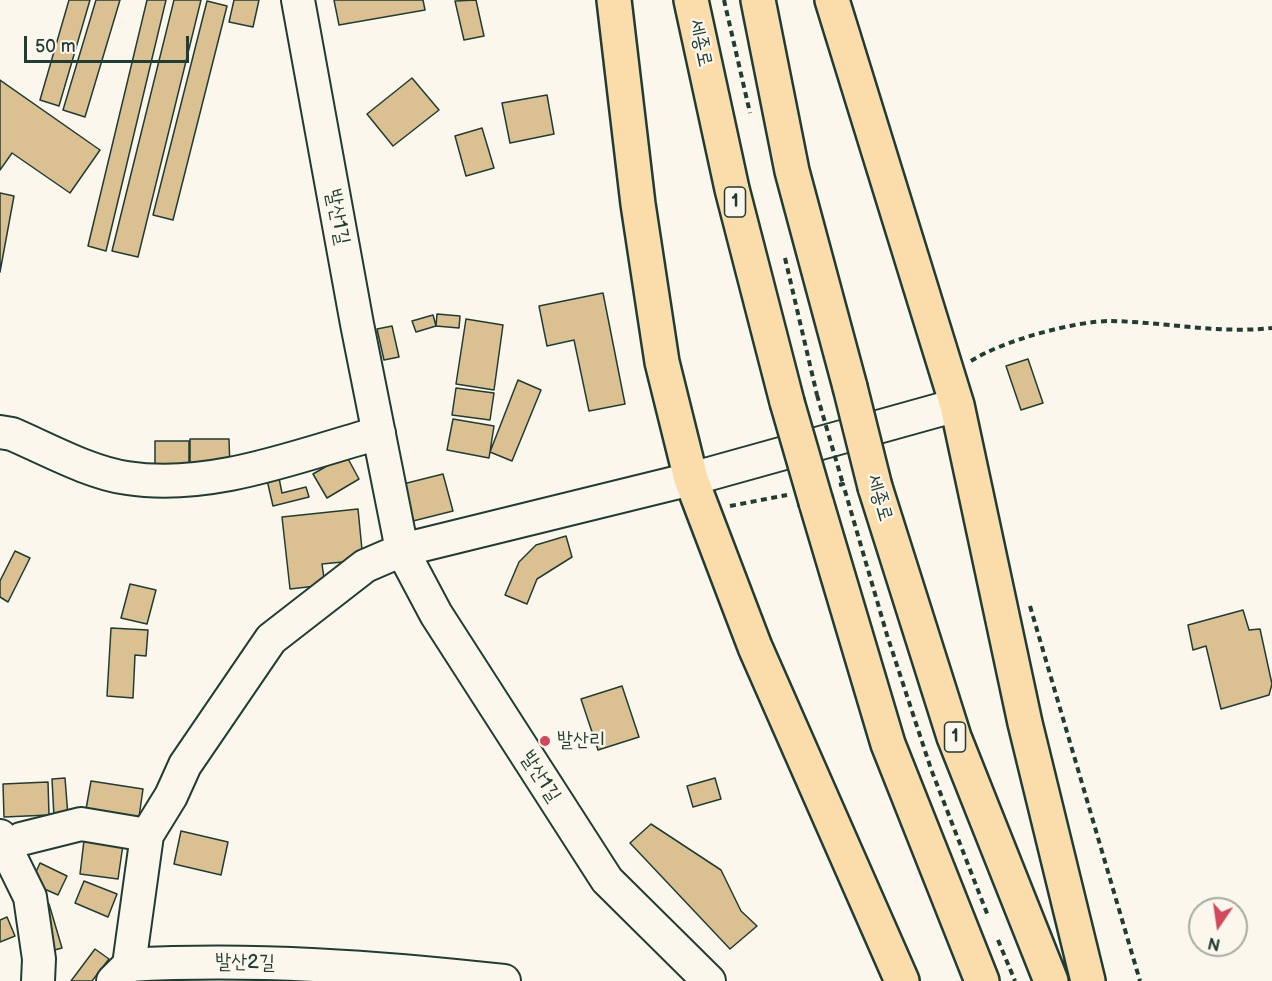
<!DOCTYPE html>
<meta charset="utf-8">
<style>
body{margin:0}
#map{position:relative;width:1272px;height:981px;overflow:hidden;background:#fbf7ec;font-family:"Balsamiq Sans",sans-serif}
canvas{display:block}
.north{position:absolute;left:1188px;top:897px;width:60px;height:60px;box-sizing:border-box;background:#fbf7ec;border:2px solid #a3ada2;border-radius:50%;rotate:193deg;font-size:16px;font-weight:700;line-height:24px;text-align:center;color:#1f3d34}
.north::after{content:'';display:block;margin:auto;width:21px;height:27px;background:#d1495b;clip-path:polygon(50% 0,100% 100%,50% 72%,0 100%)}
.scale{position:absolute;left:24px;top:36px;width:165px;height:27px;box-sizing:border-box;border:3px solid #1f3d34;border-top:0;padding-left:8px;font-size:18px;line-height:21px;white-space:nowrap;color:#1f3d34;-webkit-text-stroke:4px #fbf7ec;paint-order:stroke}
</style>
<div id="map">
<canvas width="1272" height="981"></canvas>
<div class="north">N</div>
<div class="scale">50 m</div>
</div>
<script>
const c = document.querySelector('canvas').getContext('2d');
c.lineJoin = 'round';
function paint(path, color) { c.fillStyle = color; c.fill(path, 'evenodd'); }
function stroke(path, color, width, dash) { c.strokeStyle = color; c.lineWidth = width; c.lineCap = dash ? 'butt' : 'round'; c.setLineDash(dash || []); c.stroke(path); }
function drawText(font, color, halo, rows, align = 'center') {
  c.font = font + ' "Balsamiq Sans","Poor Story",sans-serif'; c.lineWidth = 4.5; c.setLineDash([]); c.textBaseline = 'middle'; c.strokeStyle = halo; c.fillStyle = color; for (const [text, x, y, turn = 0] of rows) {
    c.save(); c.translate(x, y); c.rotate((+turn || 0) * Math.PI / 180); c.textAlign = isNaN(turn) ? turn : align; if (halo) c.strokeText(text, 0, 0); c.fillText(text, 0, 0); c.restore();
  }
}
const building = new Path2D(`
 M69,0H90L59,106L40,100Z
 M96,0H120L85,117L63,110Z
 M147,0H166L106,251L88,246Z
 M174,0H201L138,257L112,251Z
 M234,0H259L253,27L229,22Z
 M334,0H423L425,10L339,25Z
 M476,0L484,36L464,40L455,1Z
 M207,1L227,6L173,220L153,215Z
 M412,78L439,110L393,146L367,114Z
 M0,80L100,150L70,193L12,153L0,170Z
 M547,95L554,134L510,143L502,103Z
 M482,128L494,168L466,176L455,136Z
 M0,193L14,196L0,272Z
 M603,293L625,404L589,411L574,340L547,346L539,306Z
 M437,314L460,316L459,328L436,326Z
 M433,315L436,326L416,332L412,321Z
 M466,319L503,325L494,390L456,384Z
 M392,326L399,357L384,360L377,329Z
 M1028,359L1043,403L1021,410L1006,366Z
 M518,380L541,390L512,461L490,452Z
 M456,388L494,393L490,420L452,415Z
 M453,419L494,426L489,458L447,450Z
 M190,439H229L230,469L190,470Z
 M155,441H189V473H155Z
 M346,455L359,479L327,498L313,474Z
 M443,474L453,511L413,521L403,484Z
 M279,478L282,493L306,487L309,497L273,506L267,480Z
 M358,509L363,560L322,564L325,585L290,589L282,517Z
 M566,536L572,557L537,579L527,604L505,595L519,562L536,545Z
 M15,551L30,558L8,602L0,597V581Z
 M130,584L156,590L147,624L121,618Z
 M1243,610L1249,630L1260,629L1272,684L1269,695L1221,709L1206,646L1193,650L1188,625Z
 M111,628L148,630L146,656L135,655L133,698L107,696Z
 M622,686L639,737L598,750L581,699Z
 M65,778L68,816L54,817L52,779Z
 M715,778L721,799L693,807L687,786Z
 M91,781L143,789L138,824L85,815Z
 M48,782L49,815L4,817L3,784Z
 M651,824L721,870L741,911L757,926L730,949L630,843Z
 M181,831L228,842L221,875L174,864Z
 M85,832L124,838L118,879L80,874Z
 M40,863L67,876L58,895L31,883Z
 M84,881L117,894L108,917L75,903Z
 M49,904L62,948L47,952L35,908Z
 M7,917L15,936L0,942V920Z
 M95,949L109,959L92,981H71Z`);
paint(building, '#dbc191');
stroke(building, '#1f3d34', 1.5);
const minor = new Path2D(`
 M298,0L357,324L402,550L436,614L607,880L709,981
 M0,432L12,434C47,449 90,473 127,478C212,491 299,455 379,433
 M0,836L30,897L39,959L38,981
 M6,847L21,839L81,824L147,835
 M129,965L147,835L171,796L185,765L271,639L365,566L402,550L691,479L957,405
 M113,981L129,965C254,958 379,967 504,981`);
const highway = new Path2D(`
 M614,0L638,204L662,362L691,479L755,647L902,981
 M691,0L732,189L787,402
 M758,0L792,171L850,387
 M832,0L957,405L1025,723L1088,981
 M875,487L954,737L1051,981
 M816,502L888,744L982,981`);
stroke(minor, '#1f3d34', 36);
stroke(highway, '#1f3d34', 38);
stroke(new Path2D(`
 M724,0L750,113
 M785,258L817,395
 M971,361C1002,341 1074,321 1111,321C1165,322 1218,334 1272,328
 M839,485L843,484L887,635L931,769L988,916
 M730,506L787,495
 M1030,606L1140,981
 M998,940L1015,981`), '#1f3d34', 4, [6, 4.5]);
stroke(minor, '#fbf7ec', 32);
stroke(highway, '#fbddab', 33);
const highwayBridge = new Path2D(`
 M850,387L875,487
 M787,402L816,502`);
stroke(highwayBridge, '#1f3d34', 38, []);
stroke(new Path2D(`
 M817,395L843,484`), '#1f3d34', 4, [6, 4.5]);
stroke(highwayBridge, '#fbddab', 33);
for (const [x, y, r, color] of [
 [545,741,6,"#d1495b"]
]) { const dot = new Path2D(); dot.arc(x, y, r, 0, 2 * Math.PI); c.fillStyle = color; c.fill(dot); stroke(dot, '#fbf7ec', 2); }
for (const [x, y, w] of [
 [735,202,21],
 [955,737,21]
]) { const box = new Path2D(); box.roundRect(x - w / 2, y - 15, w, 30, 4.5); c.fillStyle = '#fbf7ec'; c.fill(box); stroke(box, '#1f3d34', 1.5); }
drawText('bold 18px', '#1f3d34', null, [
 ["1",735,202],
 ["1",955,737]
]);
drawText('20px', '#1f3d34', '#fbf7ec', [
 ["세종로",700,43,78],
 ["발산1길",337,217,79],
 ["세종로",879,498,74],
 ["발산1길",540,777,57],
 ["발산2길",245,963,1]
]);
drawText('20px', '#1f3d34', '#fbf7ec', [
 ["발산리",557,741]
], 'left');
</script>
